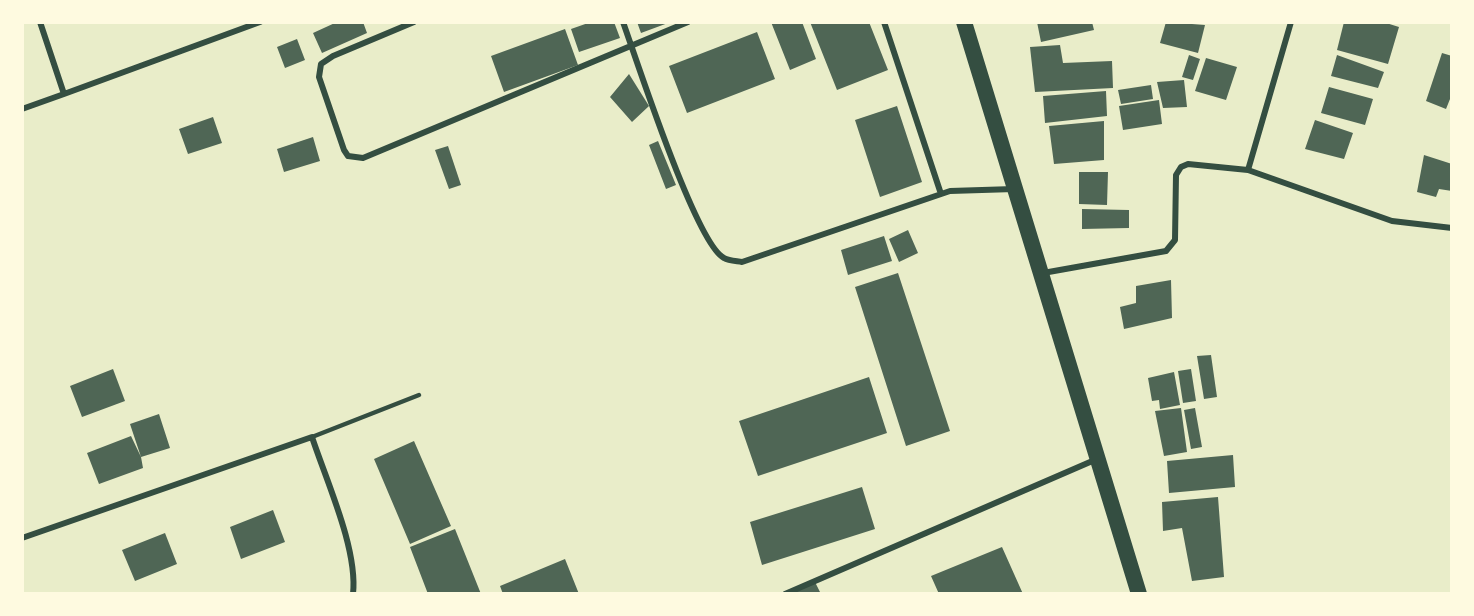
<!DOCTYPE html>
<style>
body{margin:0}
#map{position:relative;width:1474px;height:616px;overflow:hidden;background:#e9edc9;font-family:Raleway,sans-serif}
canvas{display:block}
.frame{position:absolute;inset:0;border:24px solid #fefae0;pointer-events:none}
</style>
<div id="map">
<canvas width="1474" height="616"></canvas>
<div class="frame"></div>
</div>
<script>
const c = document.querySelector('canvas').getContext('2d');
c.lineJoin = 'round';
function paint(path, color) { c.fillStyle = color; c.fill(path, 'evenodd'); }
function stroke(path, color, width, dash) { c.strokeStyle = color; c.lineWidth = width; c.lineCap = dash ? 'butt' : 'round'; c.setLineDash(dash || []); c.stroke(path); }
paint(new Path2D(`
 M337,22H363L367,33L322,53L313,33Z
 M591,22H614L620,38L579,52L571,29Z
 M637,22H668V23L641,33Z
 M771,22H802L816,59L790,70Z
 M810,22H869L888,70L837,90Z
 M1037,22H1092L1094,30L1041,42Z
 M1166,22L1205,25L1198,53L1160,43Z
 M1344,22H1383L1399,27L1388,64L1337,50Z
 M565,29L578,65L504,92L491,56Z
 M757,32L775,79L687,113L669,66Z
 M297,39L305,60L285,68L277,47Z
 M1060,45L1063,63L1112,61L1113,88L1035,92L1030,47Z
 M1442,53L1452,56V94L1446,109L1426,101Z
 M1189,55L1200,59L1193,80L1182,77Z
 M1337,55L1384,72L1378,88L1331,76Z
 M1206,58L1237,67L1226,100L1195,91Z
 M629,74L649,106L632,122L610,97Z
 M1184,80L1187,107L1163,108L1157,82Z
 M1151,85L1153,99L1121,104L1118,90Z
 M1329,87L1373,99L1365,125L1321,113Z
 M1106,91L1107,116L1045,123L1043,96Z
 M1159,100L1162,124L1123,130L1119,106Z
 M897,106L922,182L880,197L855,120Z
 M213,117L222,143L188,154L179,129Z
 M1315,120L1353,133L1344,159L1305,149Z
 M1104,121V160L1054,164L1049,126Z
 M313,137L320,161L284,172L277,149Z
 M658,141L676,185L666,189L649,145Z
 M448,146L461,185L449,189L435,150Z
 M1424,155L1452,164V191L1439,189L1436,197L1417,192Z
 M1079,172H1108L1107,205L1079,204Z
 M1082,209L1129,210V228L1082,229Z
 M908,230L918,253L899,262L889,239Z
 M884,236L892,261L848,275L841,250Z
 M898,273L950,431L906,446L855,287Z
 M1171,280L1172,318L1124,329L1120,307L1136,303V286Z
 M1211,355L1217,397L1204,399L1197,356Z
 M113,369L125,401L82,417L70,386Z
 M1191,369L1196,401L1183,403L1178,371Z
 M1174,372L1180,405L1160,409L1159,400L1152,401L1148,378Z
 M869,377L887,433L758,476L739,421Z
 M1181,408L1187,452L1164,456L1155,411Z
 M1195,408L1202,447L1191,449L1184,410Z
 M159,414L170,448L141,457L143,468L99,484L87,453L131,436L141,457L130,424Z
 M414,441L451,526L410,544L374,459Z
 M1233,455L1235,487L1169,493L1167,461Z
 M862,487L875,529L762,565L750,522Z
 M1218,497L1224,577L1192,581L1182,528L1163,531L1162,502Z
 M273,510L285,542L241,559L230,527Z
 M455,529L481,594H428L410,547Z
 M165,533L177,564L135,581L122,550Z
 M1002,547L1023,594H939L931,576Z
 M565,559L579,594H503L500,586Z
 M814,580L821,594H790Z`), '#4f6655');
stroke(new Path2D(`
 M312,437L419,395`), '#344e41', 4.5);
stroke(new Path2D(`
 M414,22L333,56L321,64L319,77L344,150L348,156L363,158L688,22
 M623,22C637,61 696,244 724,258C729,261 737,261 742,262L950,191L1014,189
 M884,22L941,194
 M64,94L260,22
 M22,109L64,94L40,22
 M1248,170L1291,22
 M1043,273L1166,251L1175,240L1176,175L1181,167L1188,164L1248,170L1392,221L1452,228
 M22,538L312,437C326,480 358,549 353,594
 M785,594L1097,459`), '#344e41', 6);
stroke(new Path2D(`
 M964,22L1139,594`), '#344e41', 16);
</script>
